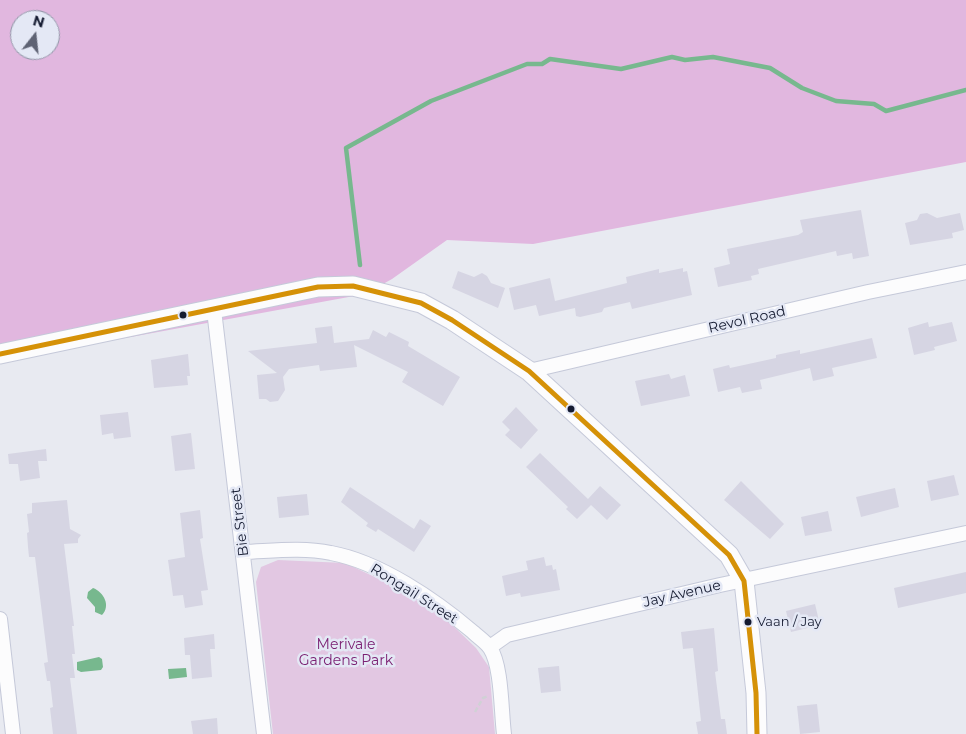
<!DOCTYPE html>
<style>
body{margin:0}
#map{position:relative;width:966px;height:734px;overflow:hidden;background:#e8eaf1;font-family:Montserrat,sans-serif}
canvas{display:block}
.north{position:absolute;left:10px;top:10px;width:50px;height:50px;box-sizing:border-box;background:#e4e8f5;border:1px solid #9196a7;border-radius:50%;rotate:16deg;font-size:14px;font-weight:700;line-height:20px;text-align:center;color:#151b31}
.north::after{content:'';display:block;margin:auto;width:18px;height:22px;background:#5f6374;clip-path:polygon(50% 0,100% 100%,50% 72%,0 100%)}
</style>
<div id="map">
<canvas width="966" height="734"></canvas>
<div class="north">N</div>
</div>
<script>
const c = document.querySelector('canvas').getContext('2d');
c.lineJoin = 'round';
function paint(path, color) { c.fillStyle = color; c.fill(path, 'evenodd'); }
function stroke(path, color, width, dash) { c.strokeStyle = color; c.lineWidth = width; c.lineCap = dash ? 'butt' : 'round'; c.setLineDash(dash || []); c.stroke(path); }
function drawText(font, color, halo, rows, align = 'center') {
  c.font = font + ' Montserrat,sans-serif'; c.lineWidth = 5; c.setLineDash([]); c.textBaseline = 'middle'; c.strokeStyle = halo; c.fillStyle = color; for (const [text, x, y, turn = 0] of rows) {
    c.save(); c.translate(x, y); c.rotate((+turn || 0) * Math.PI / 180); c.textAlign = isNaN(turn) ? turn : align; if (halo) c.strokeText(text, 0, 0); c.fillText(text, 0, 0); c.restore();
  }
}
paint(new Path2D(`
 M278,560L345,563L396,587L447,620L476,648L489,667L495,734H273L256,582L261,567Z`), '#e2c7e2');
paint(new Path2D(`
 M0,0H966V162L533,244L447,240L392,279L365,294L0,361ZM20,20H50V50H20Z`), '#e1b7df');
paint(new Path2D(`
 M93,588C104,592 111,606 102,615L95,612V607L87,598L88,592Z
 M99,657L102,659L103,667L101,670L81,672L77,670V662Z
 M186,668L187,677L169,679L168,669Z`), '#77b88e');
stroke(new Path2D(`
 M360,265L346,148L431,101L527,64H542L550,59L621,69L672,57L685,60L713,57L770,68L802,88L836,101L874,104L886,111L966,90`), '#77b88e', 4.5);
paint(new Path2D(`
 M861,210L869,256L853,259L852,253L837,256L836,251L758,269L759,274L751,276L752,280L718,287L714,268L730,264L727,249L798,235L803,232L800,220Z
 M927,213L937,218L960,213L964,230L952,233L953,238L910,245L905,223L917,220L920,214Z
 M683,268V272L687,271L692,295L632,309L630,302L604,308L602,312L580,317L576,316L575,308L539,316L536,305L514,310L509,288L550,278L555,301L627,283L626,277L659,269V273Z
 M458,271L474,277L482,273L487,276L491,283L505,288L498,308L452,288Z
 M928,322L929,327L952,322L957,341L934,347L935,350L914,355L908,328Z
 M332,326L334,343L369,339L373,330L386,337L389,332L409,342L408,346L460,377L443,406L402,382L408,372L354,345L357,367L320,371L319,365L289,369L283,377L285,390L278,401L270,402L266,399H259L257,375L277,373L248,351L317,343L315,328Z
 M872,338L877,358L832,368L834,376L813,381L810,368L760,380L762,389L742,393L740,387L718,392L713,369L729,365L730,368L776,358V355L800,350V354Z
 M188,354L190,376H187L188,385L154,388L151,360Z
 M669,374L671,379L685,375L690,396L641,406L635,381Z
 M516,407L538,430L521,449L505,435L510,430L502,422Z
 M128,412L131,437L114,439L113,433L102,435L100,415Z
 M191,433L195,469L175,471L171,436Z
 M46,449L47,461H38L40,478L20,481L18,464H9L8,454Z
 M540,453L588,499L600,486L621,505L607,520L591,505L577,519L566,509L568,507L526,467Z
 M954,475L959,495L931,501L927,481Z
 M741,481L784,524L770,539L724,500Z
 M350,487L414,529L420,519L431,526L414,552L378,529L376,532L366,526L368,523L341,502Z
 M895,488L899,507L861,517L856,497Z
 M307,494L309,515L279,518L277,497Z
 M67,500L70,529L81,535L78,539V543L64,544L74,626H72L75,654H72L75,678H70L77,734H53L50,708L53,707L50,681H47L44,663L48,662L35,557H29L28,547L27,533L29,532L27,514L32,513V503Z
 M200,510L203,538L200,539L208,590L201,591L203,605L185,608L183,595L173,596L168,560L185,557L180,513Z
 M828,511L832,531L805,536L801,517Z
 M544,557L546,566L552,565L553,570L556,569L560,590L521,597L520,593L506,596L502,576L528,570L526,561Z
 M966,572V593L898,608L894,588Z
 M815,604L820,625L791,632L786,611Z
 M714,628L718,671L715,672L721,719H725L727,734H698L696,722L701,721L693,648L683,649L681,632Z
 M214,634L215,649H210L212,677L192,679L190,655H185L184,638Z
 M559,666L561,691L541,693L538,668Z
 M817,704L820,732L800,734L797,706Z
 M217,718L218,734H193L191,721Z`), '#d6d5e3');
const street = new Path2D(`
 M214,310L264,734
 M529,371L868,292L966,272
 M243,552C272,551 302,547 331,553C380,562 435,600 473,632C478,637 486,642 490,648C502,666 501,711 504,734
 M0,619L13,734
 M490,647L507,635L720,585L966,533`);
const secondary = new Path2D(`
 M0,354L318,287L353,286L421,303L452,320L529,371L729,555L744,581L756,693L757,734`);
stroke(street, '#c5c9d9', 16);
stroke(secondary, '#c5c9d9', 21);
stroke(new Path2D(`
 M475,712L483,698L488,696`), '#d0d1d5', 2.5, [5, 2.5]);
stroke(street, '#fcfcfd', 14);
stroke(secondary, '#fcfcfd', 19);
stroke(new Path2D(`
 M0,354L318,287L353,286L421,303L452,320L529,371L729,555L744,581L756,693L757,734`), '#d59107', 5);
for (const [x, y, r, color] of [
 [183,315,4.5,"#151b31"],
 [571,409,4.5,"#151b31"],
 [748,622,4.5,"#151b31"]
]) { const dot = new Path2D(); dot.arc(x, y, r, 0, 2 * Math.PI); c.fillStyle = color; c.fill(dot); stroke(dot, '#e4e8f5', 2); }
drawText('13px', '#151b31', '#e4e8f5', [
 ["Vaan / Jay",757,622]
], 'left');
drawText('14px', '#151b31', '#e4e8f5', [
 ["Revol Road",747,320,-13],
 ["Bie Street",240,522,-97],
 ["Rongail Street",414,594,32],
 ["Jay Avenue",682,594,-13]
]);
drawText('14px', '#7b2073', '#e4e8f5', [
 ["Merivale",346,645],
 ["Gardens Park",346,661]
]);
</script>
